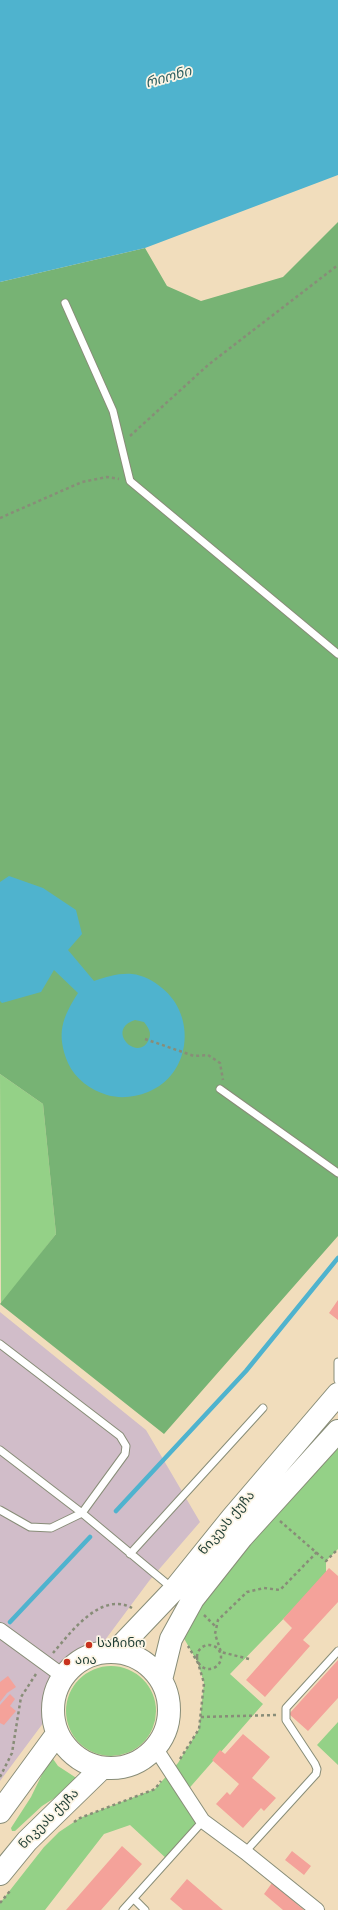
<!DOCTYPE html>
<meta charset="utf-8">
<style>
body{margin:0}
canvas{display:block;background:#f1ddbc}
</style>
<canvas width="338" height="1910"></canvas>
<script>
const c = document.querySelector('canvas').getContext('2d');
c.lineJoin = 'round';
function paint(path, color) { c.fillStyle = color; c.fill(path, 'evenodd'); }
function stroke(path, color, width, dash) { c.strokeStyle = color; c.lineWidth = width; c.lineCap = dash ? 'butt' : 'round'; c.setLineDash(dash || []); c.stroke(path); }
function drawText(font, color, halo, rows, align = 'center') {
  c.font = font + ' "Indie Flower","Noto Sans Georgian",sans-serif'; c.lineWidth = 3.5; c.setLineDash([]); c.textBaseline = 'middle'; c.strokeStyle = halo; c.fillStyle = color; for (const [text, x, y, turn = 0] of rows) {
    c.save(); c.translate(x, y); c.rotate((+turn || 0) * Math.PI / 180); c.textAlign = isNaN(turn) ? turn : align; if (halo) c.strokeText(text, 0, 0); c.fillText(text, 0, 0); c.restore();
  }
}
paint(new Path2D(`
 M0,1312L146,1430L200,1522L149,1581L0,1781Z`), '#d1bdc9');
paint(new Path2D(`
 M0,1074L43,1104L56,1234L1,1305Z
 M338,1431V1549L326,1561V1575L230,1674L263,1704L185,1793L203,1821L168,1860L130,1825L104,1834L45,1910H0V1903L44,1847L59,1832L80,1818L155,1789L178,1763L199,1729L204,1683L198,1663L182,1635L175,1632Z
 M66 1711a45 45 0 1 1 90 0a45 45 0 1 1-90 0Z
 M338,1722V1765L317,1745Z
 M51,1756L58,1766L81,1781L42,1806L15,1831H12L11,1828L31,1797Z`), '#94d187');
paint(new Path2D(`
 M338,222V1236L164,1434L0,1304L56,1234L43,1104L0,1074V282L145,248L167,286L201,301L283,277Z`), '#77b374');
paint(new Path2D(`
 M0,0H338V175L145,248L0,282Z
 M9,876L43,888L76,910L82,934L68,950L94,981C107,977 118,973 132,974C143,975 154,981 162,988C197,1016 191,1075 148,1092C135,1097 121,1099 107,1095C91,1090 75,1079 68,1063C56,1034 62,1018 78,993L54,970L41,992L2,1003L0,1001V882ZM135,1020L144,1022C148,1027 152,1033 149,1039C139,1064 104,1030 135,1020Z`), '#4fb3ce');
stroke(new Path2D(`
 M116,1511L246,1371L338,1258
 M10,1622L90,1537`), '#4fb3ce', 4.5);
paint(new Path2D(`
 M338,1300V1320L329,1313Z
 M329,1568L338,1576V1602L303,1640L310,1646L265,1697L246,1680L292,1628L283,1619Z
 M338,1660V1698L308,1731L289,1714Z
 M8,1676L16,1687L7,1693L0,1702V1682Z
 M10,1694L15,1699L10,1706L16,1711L4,1725L0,1723V1705Z
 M243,1734L270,1757L252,1778L276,1798L264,1811L261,1808L243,1828L216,1804L227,1792L230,1795L239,1784L212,1760L220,1750L225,1754Z
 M122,1846L142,1864L101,1910H66Z
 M292,1851L311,1866L304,1875L285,1860Z
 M187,1879L223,1910H183L170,1899Z
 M272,1883L304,1910H283L264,1894Z`), '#f4a29a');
const lane = new Path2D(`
 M65,303L113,411L130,481L338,654
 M220,1089L338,1173
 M0,1344L120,1436L126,1446L125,1454L82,1513L51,1528L30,1527L0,1510
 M338,1362V1380
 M0,1450L82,1513L172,1588
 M130,1554L263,1408
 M245,1852L316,1774L317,1769L315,1764L286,1720V1708L338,1651
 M134,1899L145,1910
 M123,1910L203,1821`);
const street = new Path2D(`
 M0,1630L63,1676
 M156,1749L203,1821L245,1852L317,1910`);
const primary = new Path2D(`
 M53 1710a58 58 0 1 1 116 0a58 58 0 1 1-116 0Z
 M115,1652L174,1590L232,1518L338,1394
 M161,1680L171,1639L193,1599L242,1537L338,1431
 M0,1812L57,1734
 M0,1874L27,1841L102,1768`);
stroke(lane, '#888d78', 9);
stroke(street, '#888d78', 16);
stroke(primary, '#888d78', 24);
stroke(new Path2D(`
 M130,436L208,365L338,265
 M0,518L82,482L107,477L119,479
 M145,1039L194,1056L208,1055L220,1063L223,1080
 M280,1521L326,1561L338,1549
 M204,1615L216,1627
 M197 1657a12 12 0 1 1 24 0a12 12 0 1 1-24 0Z
 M53,1653C71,1632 101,1591 132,1608
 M249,1659L221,1652L215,1634L218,1620L247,1592L264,1588L280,1590L317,1552
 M201,1717L276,1715
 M180,1759L199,1729L204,1683L198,1663L188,1646
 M0,1777L12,1753L21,1697L36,1674
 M74,1822L80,1818L155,1789L161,1781
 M0,1903L10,1891`), '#888d78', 2.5, [3, 3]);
stroke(lane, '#fff', 7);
stroke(street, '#fff', 14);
stroke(primary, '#fff', 22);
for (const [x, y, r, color] of [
 [89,1645,4,"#c8321e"],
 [67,1662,4,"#c8321e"]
]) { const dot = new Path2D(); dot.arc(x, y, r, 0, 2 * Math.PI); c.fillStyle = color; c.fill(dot); stroke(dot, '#fcf5e5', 1.5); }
drawText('13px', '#1f3d34', '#fcf5e5', [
 ["ნიკეას ქუჩა",228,1524,-50],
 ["ნიკეას ქუჩა",50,1820,-45]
]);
drawText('13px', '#1f3d34', '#fcf5e5', [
 ["საჩინო",97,1645],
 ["აია",75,1662]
], 'left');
drawText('italic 14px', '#2d6062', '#fcf5e5', [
 ["რიონი",169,79,-16]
]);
</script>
